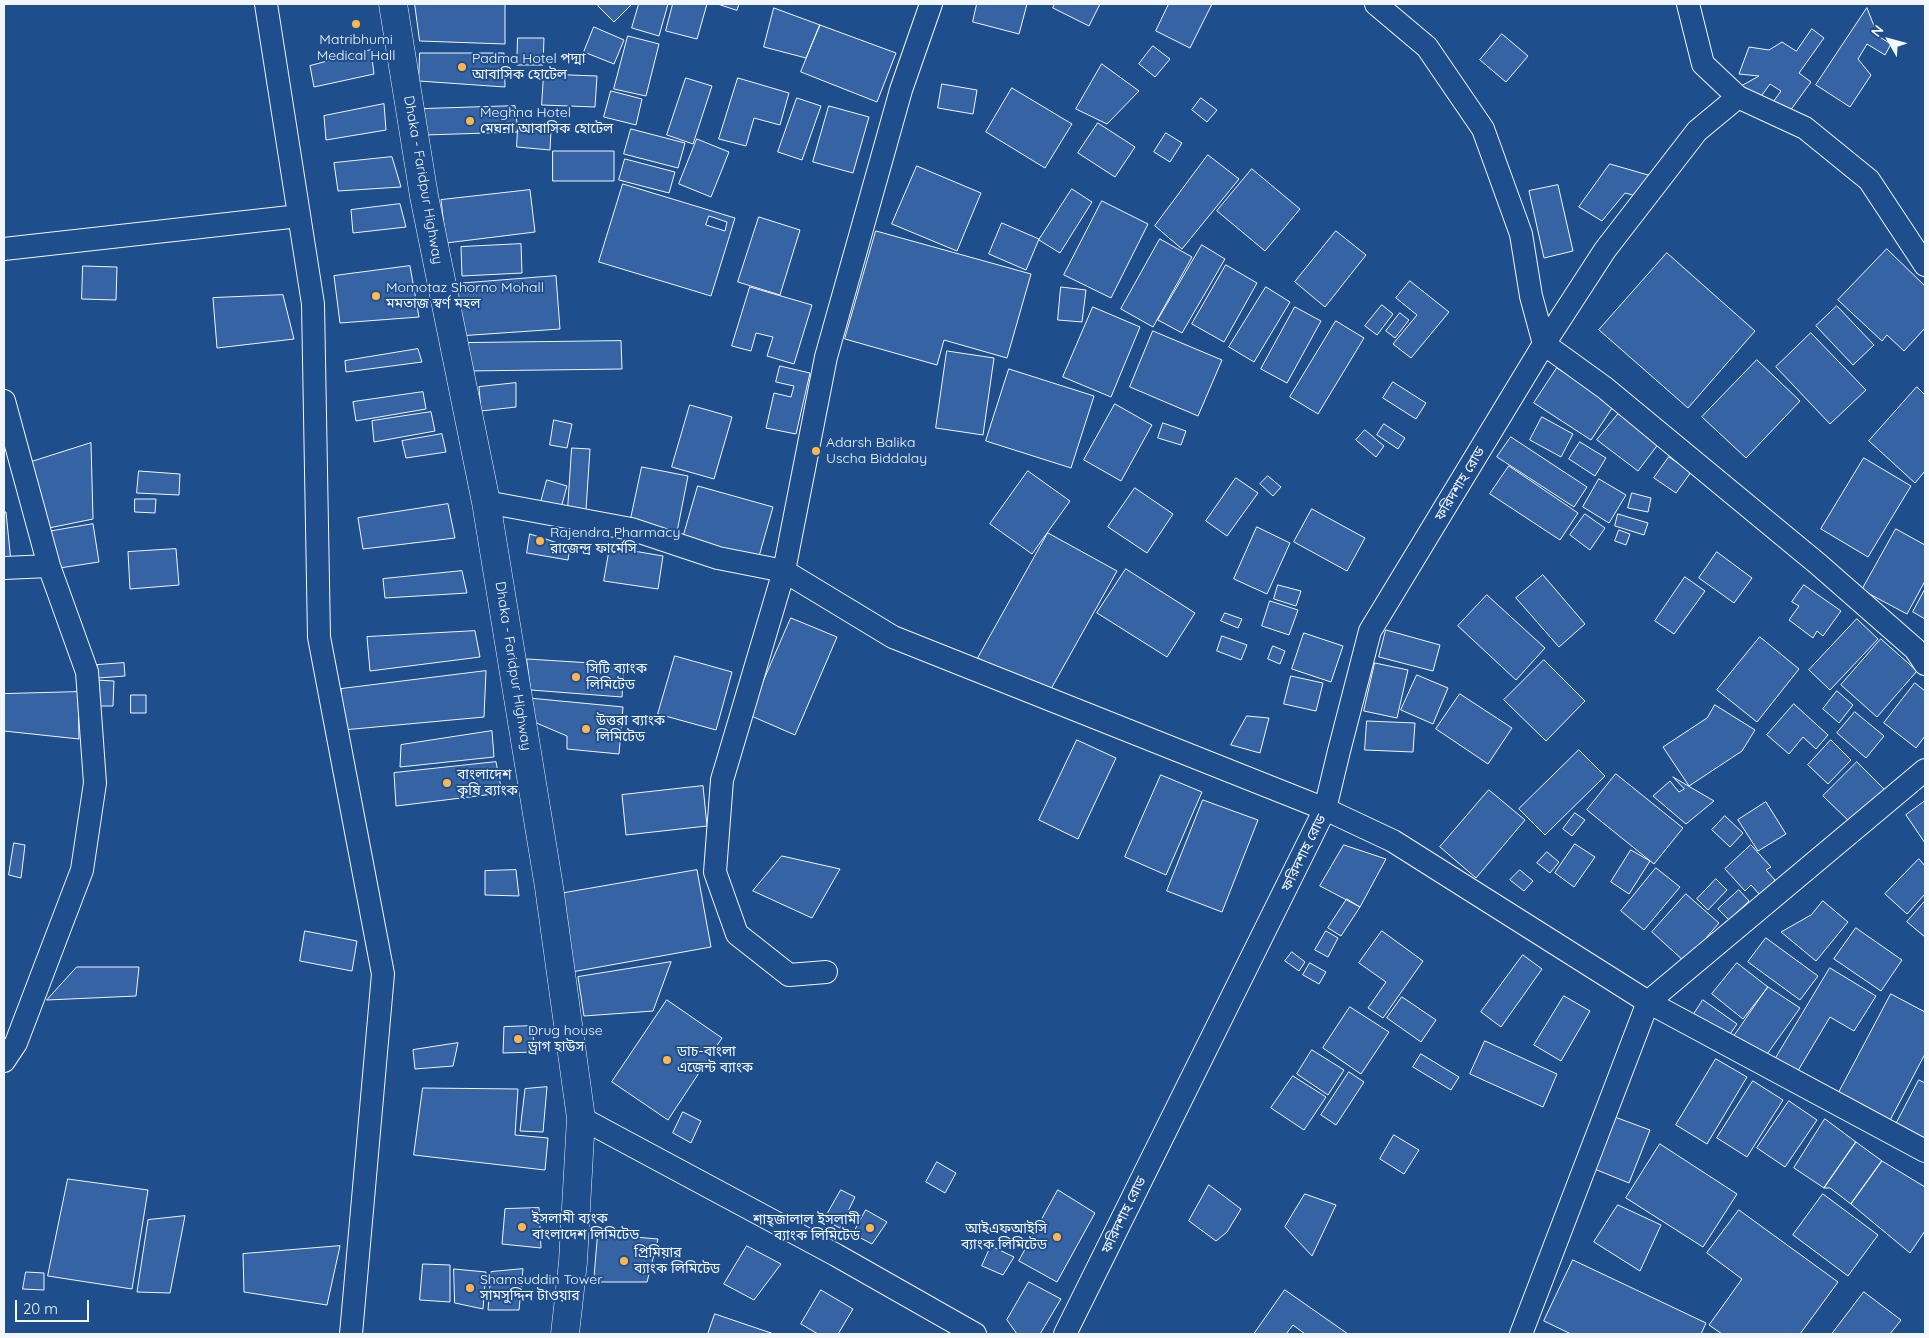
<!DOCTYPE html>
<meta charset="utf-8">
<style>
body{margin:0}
#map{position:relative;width:1929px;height:1338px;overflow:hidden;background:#1f4e8c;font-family:Quicksand,sans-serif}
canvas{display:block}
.frame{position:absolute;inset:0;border:5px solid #f2f6ff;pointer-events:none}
.north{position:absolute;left:1864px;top:15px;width:50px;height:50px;-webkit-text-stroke:4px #1f4e8c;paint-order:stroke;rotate:308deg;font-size:14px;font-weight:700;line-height:20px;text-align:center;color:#f2f6ff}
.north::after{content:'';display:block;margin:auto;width:18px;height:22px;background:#f2f6ff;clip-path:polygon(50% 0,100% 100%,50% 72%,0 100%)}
.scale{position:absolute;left:15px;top:1300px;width:74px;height:22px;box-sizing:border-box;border:2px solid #f2f6ff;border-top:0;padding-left:6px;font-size:15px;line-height:18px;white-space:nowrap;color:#f2f6ff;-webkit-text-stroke:4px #1f4e8c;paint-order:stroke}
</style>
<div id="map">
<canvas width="1929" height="1338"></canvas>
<div class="frame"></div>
<div class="north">N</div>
<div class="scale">20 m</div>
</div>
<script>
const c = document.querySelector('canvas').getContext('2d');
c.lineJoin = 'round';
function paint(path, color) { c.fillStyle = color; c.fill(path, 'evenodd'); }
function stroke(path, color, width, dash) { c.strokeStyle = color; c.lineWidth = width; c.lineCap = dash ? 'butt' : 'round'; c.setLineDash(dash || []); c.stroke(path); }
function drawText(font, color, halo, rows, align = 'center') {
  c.font = font + ' Quicksand,"Noto Sans Bengali",sans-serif'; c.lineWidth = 4; c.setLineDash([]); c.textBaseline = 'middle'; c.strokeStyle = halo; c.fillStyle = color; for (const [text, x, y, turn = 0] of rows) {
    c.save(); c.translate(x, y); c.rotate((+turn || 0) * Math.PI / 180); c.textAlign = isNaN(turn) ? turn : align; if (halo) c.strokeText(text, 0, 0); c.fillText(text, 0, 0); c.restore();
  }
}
const building = new Path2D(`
 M415,4H505V44L420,41Z
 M600,4H632L614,22L598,6Z
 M639,4H668L659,36L632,28Z
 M673,4H707L697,39L666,31Z
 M718,4H739L737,10Z
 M977,4H1027L1019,34L973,22Z
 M1055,4H1100L1089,26L1053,8Z
 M1169,4H1212L1190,48L1156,31Z
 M774,8L820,25L806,58L764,47Z
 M1867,8L1878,36L1891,44L1885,55L1867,44L1858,59L1871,75L1850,107L1816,85Z
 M820,25L896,53L877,102L801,72Z
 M594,27L624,40L614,64L584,52Z
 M1812,29L1824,38L1799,73L1811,82L1790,111L1771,105L1781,91L1770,84L1759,99L1741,86L1759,76L1739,74L1749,47L1769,50L1782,42L1796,51Z
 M1502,34L1528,56L1506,82L1480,60Z
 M628,36L659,44L646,96L614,89Z
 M518,38H544L543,65H517Z
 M1153,46L1170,59L1155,77L1139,64Z
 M371,50L374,74L314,87L310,66Z
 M420,53H504L505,87L419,81Z
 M1102,64L1139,91L1107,124L1076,109Z
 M544,74L597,76L595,107L542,105Z
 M686,78L712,86L693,144L667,135Z
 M738,78L789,93L780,125L754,118L746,146L719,139Z
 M942,84L977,90L973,114L938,108Z
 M1012,88L1072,124L1045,168L986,132Z
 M611,91L642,99L636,125L604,117Z
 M797,98L821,106L802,160L778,152Z
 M1201,98L1217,110L1207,122L1192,110Z
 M384,104L386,130L326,140L324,116Z
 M515,106L518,132L425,135L423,109Z
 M829,106L869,117L853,173L813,162Z
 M1098,123L1135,147L1115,177L1078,153Z
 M518,128L551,130L550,150L517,147Z
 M631,129L685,143L678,168L624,154Z
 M1166,133L1182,143L1170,162L1154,152Z
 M697,139L729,152L711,197L679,184Z
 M553,151H614V181H553Z
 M1208,155L1239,179L1182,249L1155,226Z
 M392,157L401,187L338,191L334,163Z
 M625,159L675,172L669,193L619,180Z
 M1610,164L1655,177L1640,197L1625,193L1602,221L1579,207Z
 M917,166L981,193L957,251L892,224Z
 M1252,169L1300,209L1265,251L1217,211Z
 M623,184L735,218L711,296L599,262Z
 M1558,185L1573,251L1544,258L1529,191Z
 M1072,189L1092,202L1060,253L1039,240Z
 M530,190L535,232L446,243L441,200Z
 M1102,201L1148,224L1111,298L1064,275Z
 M400,204L406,227L353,233L351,210Z
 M709,216L727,222L725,231L706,225Z
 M759,217L800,230L780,295L738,282Z
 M1002,223L1039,239L1026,270L989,254Z
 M876,231L1031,274L1007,358L944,340L937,365L845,339Z
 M1336,231L1366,255L1325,307L1295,282Z
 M1160,239L1192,257L1153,327L1121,309Z
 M521,244L522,273L462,276L461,247Z
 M1202,245L1225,259L1182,333L1158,320Z
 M1887,249L1925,286V328L1904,351L1887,335L1882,341L1838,300Z
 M1667,253L1755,331L1688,408L1599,330Z
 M1226,265L1257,283L1224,342L1192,324Z
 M83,266L117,267L116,300L82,299Z
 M410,266L419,317L340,323L334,276Z
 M556,276L560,329L458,336L455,284Z
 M1410,281L1449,312L1411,358L1393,344L1417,315L1396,298Z
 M750,287L812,305L794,364L767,356L773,337L756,333L751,351L732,346Z
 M1061,287L1086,290L1082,322L1058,320Z
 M1266,287L1290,302L1254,362L1229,347Z
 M283,295L294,339L217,348L213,298Z
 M1382,305L1393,314L1377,335L1365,326Z
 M1837,306L1874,345L1853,365L1816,326Z
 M1093,307L1140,327L1111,397L1063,377Z
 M1295,307L1321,321L1287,383L1261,369Z
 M1400,313L1409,320L1395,338L1386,331Z
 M1336,321L1364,338L1318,414L1290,397Z
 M1153,331L1222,360L1198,416L1130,387Z
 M1811,333L1866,390L1830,424L1776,367Z
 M621,341L622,369L466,371V343Z
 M418,349L422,362L346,372L345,361Z
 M947,351L994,358L983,435L936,428Z
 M1757,360L1800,401L1746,458L1702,417Z
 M780,366L810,373L796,434L766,428L774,393L791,397L794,386L776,382Z
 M1557,368L1614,405L1591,440L1534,403Z
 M1009,369L1094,396L1071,468L986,441Z
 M1393,382L1426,403L1416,419L1383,398Z
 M516,383V407L481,411L479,387Z
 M1917,387L1925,395V471L1915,483L1869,441Z
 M423,392L426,409L356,421L353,402Z
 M1115,404L1152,425L1121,481L1084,460Z
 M690,405L732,417L714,479L672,467Z
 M431,412L435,431L374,442L372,421Z
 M1619,413L1659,443L1638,471L1597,440Z
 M1542,417L1573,434L1561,457L1530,440Z
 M554,420L572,424L567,448L550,445Z
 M1163,423L1186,431L1181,445L1158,438Z
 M1384,424L1405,438L1398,449L1377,435Z
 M1365,430L1384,446L1376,457L1356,440Z
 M442,434L446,452L406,458L402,441Z
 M1511,437L1587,487L1574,507L1497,457Z
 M1580,442L1606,458L1595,476L1569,459Z
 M91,443L93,519L44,529L25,464Z
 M572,448L590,449L586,510L568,509Z
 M1669,457L1691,472L1676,493L1654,478Z
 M1864,458L1911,486L1868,557L1821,529Z
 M1509,466L1578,513L1560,540L1490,494Z
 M642,467L688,476L677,532L630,523Z
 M139,471L180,474L179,495L137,493Z
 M1028,471L1070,501L1032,554L990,524Z
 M1268,476L1281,487L1273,496L1260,484Z
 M1236,478L1258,493L1227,536L1206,521Z
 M1599,479L1626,495L1609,523L1583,507Z
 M547,480L567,486L561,508L541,502Z
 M698,486L773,507L758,560L683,538Z
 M1135,488L1173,514L1147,553L1108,527Z
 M1632,493L1651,498L1648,512L1628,508Z
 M135,499H156L155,513L135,512Z
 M448,504L455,538L363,549L358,518Z
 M1312,509L1365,538L1347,571L1294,542Z
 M4,512H6L11,562H4Z
 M1585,514L1605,528L1590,550L1570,535Z
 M1618,514L1648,523L1644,535L1615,526Z
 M93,524L99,562L53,569L47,532Z
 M1257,527L1290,543L1267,594L1234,579Z
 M1896,529L1925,545V581L1907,614L1862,590Z
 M1619,530L1630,534L1626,545L1615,541Z
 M1048,533L1117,571L1047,696L978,658Z
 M530,534L570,547L568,560L527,553Z
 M610,547L663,556L658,589L604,581Z
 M176,549L179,585L130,589L128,552Z
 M1717,552L1752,578L1734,603L1699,578Z
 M1126,569L1195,613L1167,657L1097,613Z
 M462,571L467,593L385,598L383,579Z
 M1543,575L1585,624L1559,647L1516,598Z
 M1685,577L1705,591L1674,634L1655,621Z
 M1278,585L1301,591L1296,606L1274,599Z
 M1804,585L1841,611L1823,636L1817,631L1813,638L1789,620L1799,606L1792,602Z
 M1925,589V619L1913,612Z
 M1487,595L1545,648L1516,680L1458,626Z
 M1270,601L1298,610L1289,635L1262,626Z
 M1225,613L1242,619L1238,628L1221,621Z
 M791,618L837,637L795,735L749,715Z
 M1857,619L1878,639L1830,690L1809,670Z
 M1386,630L1440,645L1433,671L1379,657Z
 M475,631L480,657L370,671L367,637Z
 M1304,633L1343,646L1331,682L1292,669Z
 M1222,636L1247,645L1241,660L1217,651Z
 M1760,637L1799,669L1757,722L1717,690Z
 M1881,639L1917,671L1877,717L1841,685Z
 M1273,646L1285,651L1280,664L1268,659Z
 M675,656L732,672L716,730L658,714Z
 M527,659L624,665L622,697L531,690Z
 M1544,660L1585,701L1546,741L1504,700Z
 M124,663L125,676L98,678L97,665Z
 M1375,663L1408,670L1397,718L1364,711Z
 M486,671L484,717L343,730L341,689Z
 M1417,675L1448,688L1433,724L1401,710Z
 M1291,676L1323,683L1316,711L1284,704Z
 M96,680L114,681L113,706H96Z
 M1915,683L1925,691V736L1916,748L1884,723Z
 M1837,691L1853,705L1839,723L1823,709Z
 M78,692L79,739L4,731V694Z
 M1460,694L1512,728L1488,764L1436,729Z
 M131,695H146V713H131Z
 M529,698L623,707L619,754L567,749V736L534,722Z
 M1794,704L1828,735L1816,749L1803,737L1789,754L1767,735Z
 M1715,705L1755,730L1742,751L1689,786L1663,747L1707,718Z
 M1855,712L1884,736L1866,758L1837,733Z
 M1247,716L1269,718L1260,753L1231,745Z
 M1367,721L1415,723L1413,752L1365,750Z
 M492,731L494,757L400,767L401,745Z
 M1077,740L1116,758L1078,839L1039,820Z
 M1831,740L1851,760L1828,784L1808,765Z
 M1579,750L1605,776L1545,835L1519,809Z
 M496,762L502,793L396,806L394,773Z
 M1857,762L1885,790L1852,824L1823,796Z
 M1616,774L1683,828L1654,864L1587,810Z
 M1161,775L1202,792L1166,875L1125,857Z
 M1673,777L1714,801L1686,824L1653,796L1670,781L1679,792L1684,789Z
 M703,786L707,826L626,835L622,795Z
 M1489,790L1525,820L1476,878L1440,847Z
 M1203,800L1258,820L1222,912L1167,891Z
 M1925,801V843L1906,815Z
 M1766,802L1786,834L1758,851L1738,820Z
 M1575,813L1585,820L1572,836L1563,829Z
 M1725,816L1743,833L1730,847L1712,830Z
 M14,843L25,845L21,878L9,875Z
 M1575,844L1595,857L1574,887L1555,873Z
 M1344,845L1386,859L1360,907L1320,886Z
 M1751,845L1771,867L1766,870L1775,880L1760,895L1751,885L1745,891L1725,869Z
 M1631,850L1650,861L1629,894L1611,882Z
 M1547,852L1559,862L1550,873L1537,863Z
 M782,856L840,869L812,918L753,891Z
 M1919,859L1925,866V894L1907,914L1885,894Z
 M1656,868L1680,887L1644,930L1621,911Z
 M516,870L519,896L485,895V871Z
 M697,870L711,947L566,973L553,895Z
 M1520,870L1533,881L1524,891L1510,880Z
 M1716,879L1727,890L1708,910L1697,899Z
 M1739,890L1749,901L1729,920L1718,909Z
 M1686,894L1719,923L1685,962L1652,932Z
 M1347,899L1360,907L1341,936L1328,928Z
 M1823,901L1848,922L1816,961L1781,932L1811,915Z
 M1925,901V937L1907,922Z
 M1856,928L1902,960L1881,991L1834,959Z
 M305,931L357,941L352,971L300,961Z
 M1326,931L1338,938L1328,957L1315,950Z
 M1382,931L1423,961L1383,1018L1368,1008L1386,982L1359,963Z
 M1766,938L1818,976L1800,1000L1748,962Z
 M1292,952L1305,962L1299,971L1285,961Z
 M1523,955L1542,969L1501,1027L1481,1012Z
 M671,962L653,1011L584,1016L578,977Z
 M1310,963L1326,972L1319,984L1303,975Z
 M1737,963L1768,987L1743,1019L1712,994Z
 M77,967H139L136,996L47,1000Z
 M1830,968L1876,996L1854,1031L1830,1017L1796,1074L1774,1061Z
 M1768,987L1800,1008L1765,1057L1730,1042Z
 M1891,994L1925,1012V1054L1887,1126L1836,1098Z
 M1564,996L1590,1011L1561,1061L1534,1045Z
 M1402,997L1436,1020L1421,1042L1387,1018Z
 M667,1000L722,1038L668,1120L612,1082Z
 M1703,1000L1737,1024L1726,1040L1692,1017Z
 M1350,1007L1389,1032L1361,1074L1323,1048Z
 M532,1026L535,1052L503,1053L504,1027Z
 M1485,1041L1557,1074L1543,1107L1470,1074Z
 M458,1043L453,1066L415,1069L413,1050Z
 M1312,1050L1344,1070L1328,1095L1297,1074Z
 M1421,1054L1459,1077L1451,1090L1413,1067Z
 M1716,1059L1747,1077L1707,1144L1676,1125Z
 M1349,1072L1364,1082L1336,1125L1321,1115Z
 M1293,1076L1326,1097L1304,1130L1271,1108Z
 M1919,1080L1925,1083V1147L1893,1130Z
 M1753,1081L1783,1100L1747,1157L1717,1138Z
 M547,1087L543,1132L520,1131L525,1089Z
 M423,1088L518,1089L515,1135L548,1138L545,1170L414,1155Z
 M1789,1101L1817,1120L1785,1167L1757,1148Z
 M683,1112L701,1121L691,1143L673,1133Z
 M1612,1116L1650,1130L1629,1183L1592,1168Z
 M1825,1119L1856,1142L1824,1188L1794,1168Z
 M1394,1135L1419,1150L1404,1174L1380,1159Z
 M1856,1142L1882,1161L1851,1204L1830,1188H1824Z
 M1660,1144L1737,1194L1703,1247L1626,1198Z
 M1882,1161L1925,1187V1231L1910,1253L1851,1204Z
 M937,1162L956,1173L945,1193L926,1182Z
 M68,1179L148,1190L132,1289L48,1276Z
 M1209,1185L1241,1209L1227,1232L1216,1241L1189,1221Z
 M841,1190L855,1197L840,1228L824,1220Z
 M1058,1190L1095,1213L1057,1282L1019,1261Z
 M1305,1194L1336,1205L1312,1256L1285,1227Z
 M1823,1194L1878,1235L1848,1276L1793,1235Z
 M1618,1205L1661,1225L1640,1271L1594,1242Z
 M539,1208L541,1248L502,1244L505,1209Z
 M866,1210L887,1222L872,1244L853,1234Z
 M1739,1210L1838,1282L1800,1334H1722L1709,1325L1742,1279L1707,1253Z
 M185,1216L170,1293L137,1292L148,1220Z
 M598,1234L658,1239L647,1282H594Z
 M340,1246L327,1305L244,1292L243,1254Z
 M747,1246L781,1264L754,1300L724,1284Z
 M991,1246L1014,1257L1003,1275L982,1266Z
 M1573,1260L1706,1323L1701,1334H1571L1544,1321Z
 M423,1264L450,1265V1302L420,1300Z
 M454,1269L486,1272L483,1309L455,1303Z
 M523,1269L519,1310H488L491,1272Z
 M26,1272L44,1273V1290L23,1289Z
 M1029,1282L1061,1299L1040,1334H1017L1007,1320Z
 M821,1290L853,1309L838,1334H818L801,1324Z
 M1285,1290L1348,1334H1305L1293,1325L1286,1334H1254Z
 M1864,1292L1901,1320L1890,1334H1832Z
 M715,1314L774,1334H708Z`);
paint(building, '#3563a3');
stroke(building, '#f2f6ff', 1);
const street = new Path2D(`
 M266,4L313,304L319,637L383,974L351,1334
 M1376,4L1427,47L1483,129L1521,234L1531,296L1544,344L1605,388L1818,564L1915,649L1925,664
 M1688,4L1703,64L1738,97L1805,128L1869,180L1925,265
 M4,249L299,216
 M4,401L49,566L87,672L95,783L82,870L16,1043L4,1061
 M486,502L631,529L718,558L784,571L893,637L1325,809L1393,841L1648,1002L1925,1151
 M4,568L49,566
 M826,972L789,975L737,934L715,872L722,780L784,571L826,357L901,90L931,4
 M581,1118L836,1255L975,1334
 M1065,1334L1325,809L1339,751L1370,631L1544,344L1605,250L1697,131L1738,97
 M1521,1334L1648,1002L1925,770`);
const highway = new Path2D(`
 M393,4L424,196L486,502L549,887L581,1118L573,1262L565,1334`);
stroke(street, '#f2f6ff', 24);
stroke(highway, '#f2f6ff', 29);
stroke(street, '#1f4e8c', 22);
stroke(highway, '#1f4e8c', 28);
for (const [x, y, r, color] of [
 [356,24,5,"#ffb74d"],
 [462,67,5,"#ffb74d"],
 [470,121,5,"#ffb74d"],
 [376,296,5,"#ffb74d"],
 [816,451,5,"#ffb74d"],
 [540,541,5,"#ffb74d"],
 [576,677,5,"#ffb74d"],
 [586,729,5,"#ffb74d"],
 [447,783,5,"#ffb74d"],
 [518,1039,5,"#ffb74d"],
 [667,1060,5,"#ffb74d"],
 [522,1227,5,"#ffb74d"],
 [870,1228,5,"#ffb74d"],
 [1057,1237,5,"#ffb74d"],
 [624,1261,5,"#ffb74d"],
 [470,1288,5,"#ffb74d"]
]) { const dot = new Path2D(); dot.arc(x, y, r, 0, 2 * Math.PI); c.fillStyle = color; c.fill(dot); stroke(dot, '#1f4e8c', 2); }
drawText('14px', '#f2f6ff', '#1f4e8c', [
 ["Matribhumi",356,40,"center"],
 ["Medical Hall",356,56,"center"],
 ["Padma Hotel পদ্মা",472,59],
 ["আবাসিক হোটেল",472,75],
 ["Meghna Hotel",480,113],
 ["মেঘনা আবাসিক হোটেল",480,129],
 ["Momotaz Shorno Mohall",386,288],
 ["মমতাজ স্বর্ণ মহল",386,304],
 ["Adarsh Balika",826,443],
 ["Uscha Biddalay",826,459],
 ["Rajendra Pharmacy",550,533],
 ["রাজেন্দ্র ফার্মেসি",550,549],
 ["সিটি ব্যাংক",586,669],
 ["লিমিটেড",586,685],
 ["উত্তরা ব্যাংক",596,721],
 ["লিমিটেড",596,737],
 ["বাংলাদেশ",457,775],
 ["কৃষি ব্যাংক",457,791],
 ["Drug house",528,1031],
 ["ড্রাগ হাউস",528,1047],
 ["ডাচ-বাংলা",677,1052],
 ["এজেন্ট ব্যাংক",677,1068],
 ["ইসলামী ব্যংক",532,1219],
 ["বাংলাদেশ লিমিটেড",532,1235],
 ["শাহ্জালাল ইসলামী",860,1220,"right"],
 ["ব্যাংক লিমিটেড",860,1236,"right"],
 ["আইএফআইসি",1047,1229,"right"],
 ["ব্যাংক লিমিটেড",1047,1245,"right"],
 ["প্রিমিয়ার",634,1253],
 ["ব্যাংক লিমিটেড",634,1269],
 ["Shamsuddin Tower",480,1280],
 ["সামসুদ্দিন টাওয়ার",480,1296]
], 'left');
drawText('14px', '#f2f6ff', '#1f4e8c', [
 ["Dhaka - Faridpur Highway",423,180,80],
 ["ফরিদশাহ রোড",1460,484,-59],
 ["Dhaka - Faridpur Highway",513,666,81],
 ["ফরিদশাহ রোড",1304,853,-64],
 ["ফরিদশাহ রোড",1124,1215,-64]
]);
</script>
